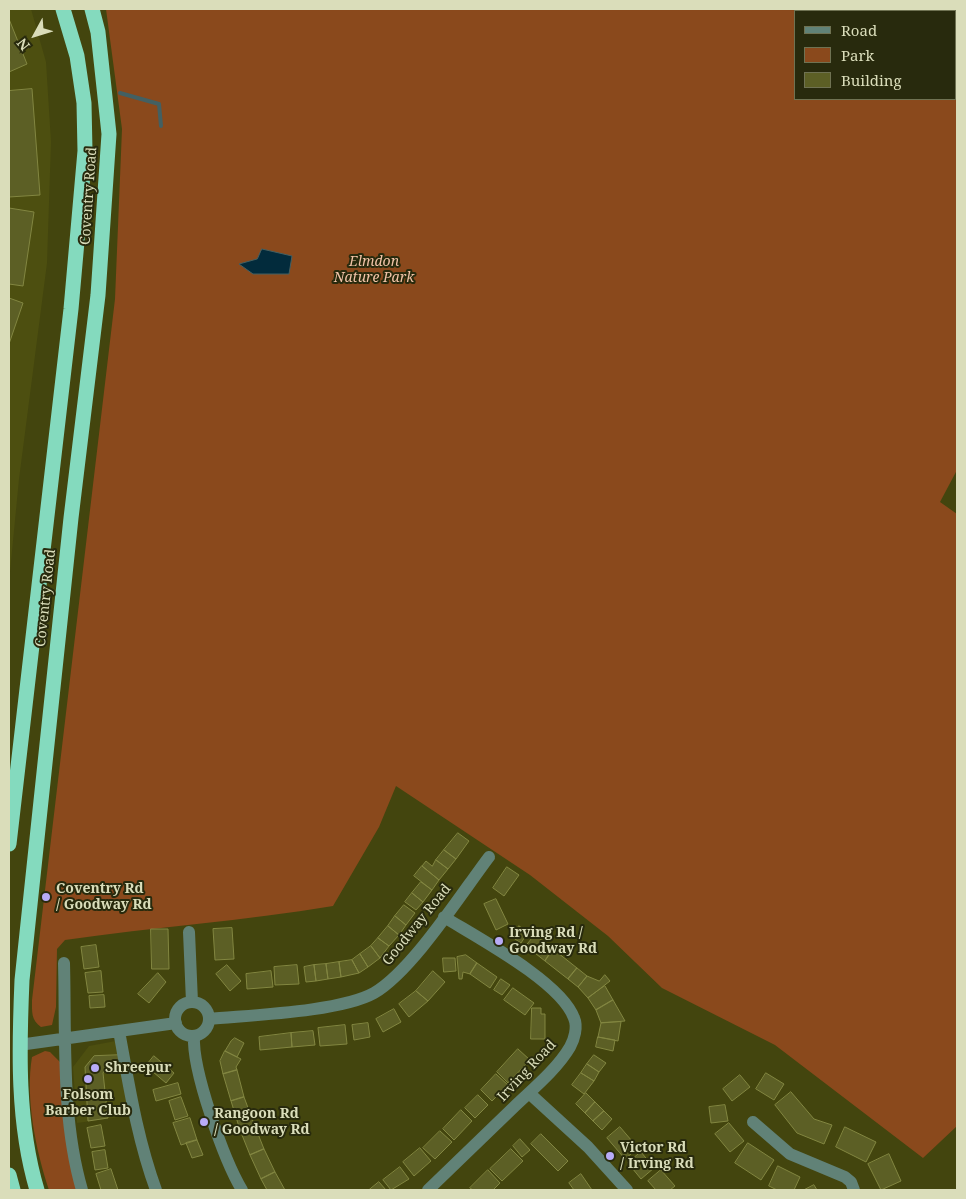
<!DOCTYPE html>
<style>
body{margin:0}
#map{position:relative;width:966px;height:1199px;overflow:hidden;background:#43450e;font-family:"Noto Serif",serif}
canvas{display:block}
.frame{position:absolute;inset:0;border:10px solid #daddba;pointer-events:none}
.legend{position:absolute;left:794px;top:10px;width:162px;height:90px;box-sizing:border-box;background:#282a0d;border:1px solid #6f7252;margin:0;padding:6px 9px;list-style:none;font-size:15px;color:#daddba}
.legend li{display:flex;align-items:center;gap:10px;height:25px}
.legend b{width:25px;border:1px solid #6f7252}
.north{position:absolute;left:10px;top:10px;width:50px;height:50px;-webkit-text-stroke:4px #282a0d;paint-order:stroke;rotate:231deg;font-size:14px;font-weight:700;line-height:20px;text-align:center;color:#daddba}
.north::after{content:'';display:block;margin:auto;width:18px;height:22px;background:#daddba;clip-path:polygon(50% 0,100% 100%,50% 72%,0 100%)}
</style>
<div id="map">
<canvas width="966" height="1199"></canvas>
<div class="frame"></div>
<ul class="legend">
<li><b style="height:6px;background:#618277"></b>Road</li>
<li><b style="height:14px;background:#8a491c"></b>Park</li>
<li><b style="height:14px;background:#5c5f25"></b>Building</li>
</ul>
<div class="north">N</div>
</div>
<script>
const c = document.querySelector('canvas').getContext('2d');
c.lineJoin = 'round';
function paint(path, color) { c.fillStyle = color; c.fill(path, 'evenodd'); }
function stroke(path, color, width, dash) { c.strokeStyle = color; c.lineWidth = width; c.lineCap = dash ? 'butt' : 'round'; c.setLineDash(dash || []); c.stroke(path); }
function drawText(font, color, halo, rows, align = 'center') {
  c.font = font + ' "Noto Serif",serif'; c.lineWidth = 4; c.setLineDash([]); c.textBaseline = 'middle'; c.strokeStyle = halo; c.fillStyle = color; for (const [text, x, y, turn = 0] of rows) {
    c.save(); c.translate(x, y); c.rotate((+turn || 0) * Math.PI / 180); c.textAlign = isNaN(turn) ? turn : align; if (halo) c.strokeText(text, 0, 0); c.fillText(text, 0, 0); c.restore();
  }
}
paint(new Path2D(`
 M9,9H31L46,62L51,142L47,263L19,479L9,582Z
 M121,1040L135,1115L77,1123L73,1067L89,1046Z`), '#4d4f10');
paint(new Path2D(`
 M106,9H957V470L940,502L957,514V1126L923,1158L775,1045L662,988L608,936L530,875L396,786L379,827L333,906C244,921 154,927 65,940L57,949L56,1007L52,1025L41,1027C31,1020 32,1012 32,1000L115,299L122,129ZM795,11H955V99H795Z
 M45,1051L50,1052L61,1063L77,1190H49C36,1151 25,1098 32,1057Z`), '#8a491c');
const water = new Path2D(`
 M262,249L292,256L289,274H253L239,264L257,259Z`);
paint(water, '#022b3c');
stroke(water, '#436062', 1);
stroke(new Path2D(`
 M120,93L159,104L161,126`), '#436062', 4);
const building = new Path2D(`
 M9,19L27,64L9,72Z
 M32,89L40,195L9,197V91Z
 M9,208L34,212L23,286L9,284Z
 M9,298L23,303L9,344Z
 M458,833L469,841L456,859L444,850Z
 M444,850L456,859L448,869L436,860Z
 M436,860L448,869L439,880L422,866L426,861L432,866Z
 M422,866L439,880L432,890L414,876Z
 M507,867L519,875L504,896L493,888Z
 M421,882L432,890L423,902L412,893Z
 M412,893L423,902L416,910L405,902Z
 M496,899L508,924L496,930L484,904Z
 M404,905L415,913L406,925L395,916Z
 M395,916L406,925L399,935L388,926Z
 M388,926L399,935L389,946L378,938Z
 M519,926L528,932L521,943L512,937Z
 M232,928L234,959L215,960L213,929Z
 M151,929H168L169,969H152Z
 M535,935L553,949L545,961L526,946Z
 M378,938L389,946L380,958L371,946Z
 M96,945L99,967L84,969L81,947Z
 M371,946L380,958L368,967L360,954Z
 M553,949L577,968L568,979L545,961Z
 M360,954L368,967L359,973L352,960Z
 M466,955L477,963L470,974L463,972L462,979H459L457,957Z
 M443,958H455L456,971L444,972Z
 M352,960L359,973L341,977L339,962Z
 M339,962L341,977L328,979L326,964Z
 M477,963L497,977L490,988L470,974Z
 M326,964L328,979L316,981L314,965Z
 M227,965L241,981L230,991L216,974Z
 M297,965L299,984L275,985L274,967Z
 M314,965L316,981L306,982L304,967Z
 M577,968L587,976L578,987L568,979Z
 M101,971L103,992L88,993L85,973Z
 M271,971L273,987L247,989L246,974Z
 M433,971L445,982L428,1001L416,991Z
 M158,973L166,982L149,1003L138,994Z
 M605,975L610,981L588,998L578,987L587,976L599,981Z
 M501,979L510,985L502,995L494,990Z
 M605,986L613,1000L596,1010L588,998Z
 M513,988L534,1003L525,1015L504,1000Z
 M416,991L428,1001L409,1017L399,1004Z
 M104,995L105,1007L90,1008L89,996Z
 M613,1000L625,1021L601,1023L596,1010Z
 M532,1008H541V1014H545V1039H531Z
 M394,1009L401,1022L383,1032L376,1019Z
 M621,1022L618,1041L598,1037L601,1023Z
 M368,1023L370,1037L354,1040L352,1025Z
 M345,1025L347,1044L320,1046L318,1028Z
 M313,1031L315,1045L292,1047L291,1033Z
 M291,1033L292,1047L260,1050L259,1037Z
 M598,1037L615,1040L613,1051L596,1047Z
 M235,1038L244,1043L237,1057L225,1051L231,1041Z
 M518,1049L530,1060L508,1083L497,1072Z
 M225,1051L241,1059L236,1067L237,1070L223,1074L220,1061Z
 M123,1055L125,1068L105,1070L103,1073L108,1118L88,1121L85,1067L94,1056Z
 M594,1055L606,1063L599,1072L587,1064Z
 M154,1056L174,1073L166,1083L146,1066Z
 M587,1064L599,1072L594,1081L581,1073Z
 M237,1070L244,1097L231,1101L223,1074Z
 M581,1073L594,1081L584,1094L572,1085Z
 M766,1073L784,1084L774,1100L756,1089Z
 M496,1074L508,1085L492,1101L481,1090Z
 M740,1075L750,1087L732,1101L723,1089Z
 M178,1083L181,1094L156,1101L153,1090Z
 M791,1092L814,1119L832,1125L824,1144L797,1133L775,1105Z
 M586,1093L595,1102L585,1113L576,1104Z
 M478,1095L488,1105L475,1118L465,1108Z
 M181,1097L188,1116L175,1120L169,1101Z
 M244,1097L254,1124L240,1130L231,1101Z
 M595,1102L604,1111L593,1121L585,1113Z
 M725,1105L728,1121L711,1123L709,1107Z
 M461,1110L472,1121L454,1140L443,1129Z
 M604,1111L612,1119L602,1130L593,1121Z
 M190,1118L197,1140L181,1145L173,1123Z
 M729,1123L744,1141L730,1152L715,1134Z
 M254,1124L264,1149L250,1155L240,1130Z
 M101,1125L105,1146L91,1148L87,1128Z
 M620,1127L638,1148L625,1159L607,1138Z
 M845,1127L876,1142L866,1162L836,1147Z
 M440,1131L452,1142L435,1159L423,1148Z
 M541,1134L568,1161L558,1171L531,1144Z
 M520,1139L530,1150L522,1157L513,1146Z
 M197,1140L203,1155L192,1158L186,1143Z
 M748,1143L774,1160L761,1180L735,1163Z
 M420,1148L431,1161L414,1176L403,1162Z
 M264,1149L275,1172L261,1179L250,1155Z
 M511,1149L523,1161L502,1181L490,1169Z
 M105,1150L108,1168L95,1170L92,1152Z
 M641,1152L654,1168L641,1179L628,1163Z
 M889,1154L901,1181L881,1190L868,1164Z
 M778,1166L800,1177L794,1190H777L769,1186Z
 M400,1167L409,1179L391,1190L383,1180Z
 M111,1169L118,1190H101L96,1174Z
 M488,1170L500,1183L493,1190H473L470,1188Z
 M661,1170L675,1186L670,1190H656L648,1181Z
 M275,1172L285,1190H267L261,1179Z
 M581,1174L592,1190H574L569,1183Z
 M379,1182L386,1190H369Z
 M814,1185L817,1190H804Z`);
paint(building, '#5c5f25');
stroke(building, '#828641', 1);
stroke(new Path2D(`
 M189,932L192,1002
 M64,963C66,1037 61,1118 82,1190
 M175 1019a17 17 0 1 1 34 0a17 17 0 1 1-34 0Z
 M209,1019C250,1015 340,1012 374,993C412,971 461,894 489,857
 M119,1031C129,1085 137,1138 156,1190
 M194,1036C192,1070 224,1160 242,1190
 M19,1045L176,1023
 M529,1093L588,1147L627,1190
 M753,1122L790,1154L845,1177L851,1182L854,1190
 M428,1190C457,1162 486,1134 515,1106C534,1088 557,1069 570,1047C574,1040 578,1027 574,1018C561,982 478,938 444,917`), '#618277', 12);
stroke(new Path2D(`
 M9,844L71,309L85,151L84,103L77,56L63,9
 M9,1175L13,1190
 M37,1190C17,1123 19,1050 22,980L71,518L98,295L109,134L98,32L92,9`), '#84dabe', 15);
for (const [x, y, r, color] of [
 [46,897,5,"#b8abf7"],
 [499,941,5,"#b8abf7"],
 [95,1068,5,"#b8abf7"],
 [88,1079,5,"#b8abf7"],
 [204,1122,5,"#b8abf7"],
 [610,1156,5,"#b8abf7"]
]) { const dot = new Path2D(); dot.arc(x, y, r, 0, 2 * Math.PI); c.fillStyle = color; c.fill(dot); stroke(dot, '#282a0d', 2); }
drawText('14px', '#daddba', '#282a0d', [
 ["Coventry Road",89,196,-86],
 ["Coventry Road",46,598,-84],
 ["Goodway Road",417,925,-51],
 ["Irving Road",527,1071,-47]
]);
drawText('italic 14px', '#f1c3a7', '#282a0d', [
 ["Elmdon",374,262],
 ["Nature Park",374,278]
]);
drawText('bold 14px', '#daddba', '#282a0d', [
 ["Coventry Rd",56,889],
 ["/ Goodway Rd",56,905],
 ["Irving Rd /",509,933],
 ["Goodway Rd",509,949],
 ["Shreepur",105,1068],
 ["Folsom",88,1095,"center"],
 ["Barber Club",88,1111,"center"],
 ["Rangoon Rd",214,1114],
 ["/ Goodway Rd",214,1130],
 ["Victor Rd",620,1148],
 ["/ Irving Rd",620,1164]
], 'left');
</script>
